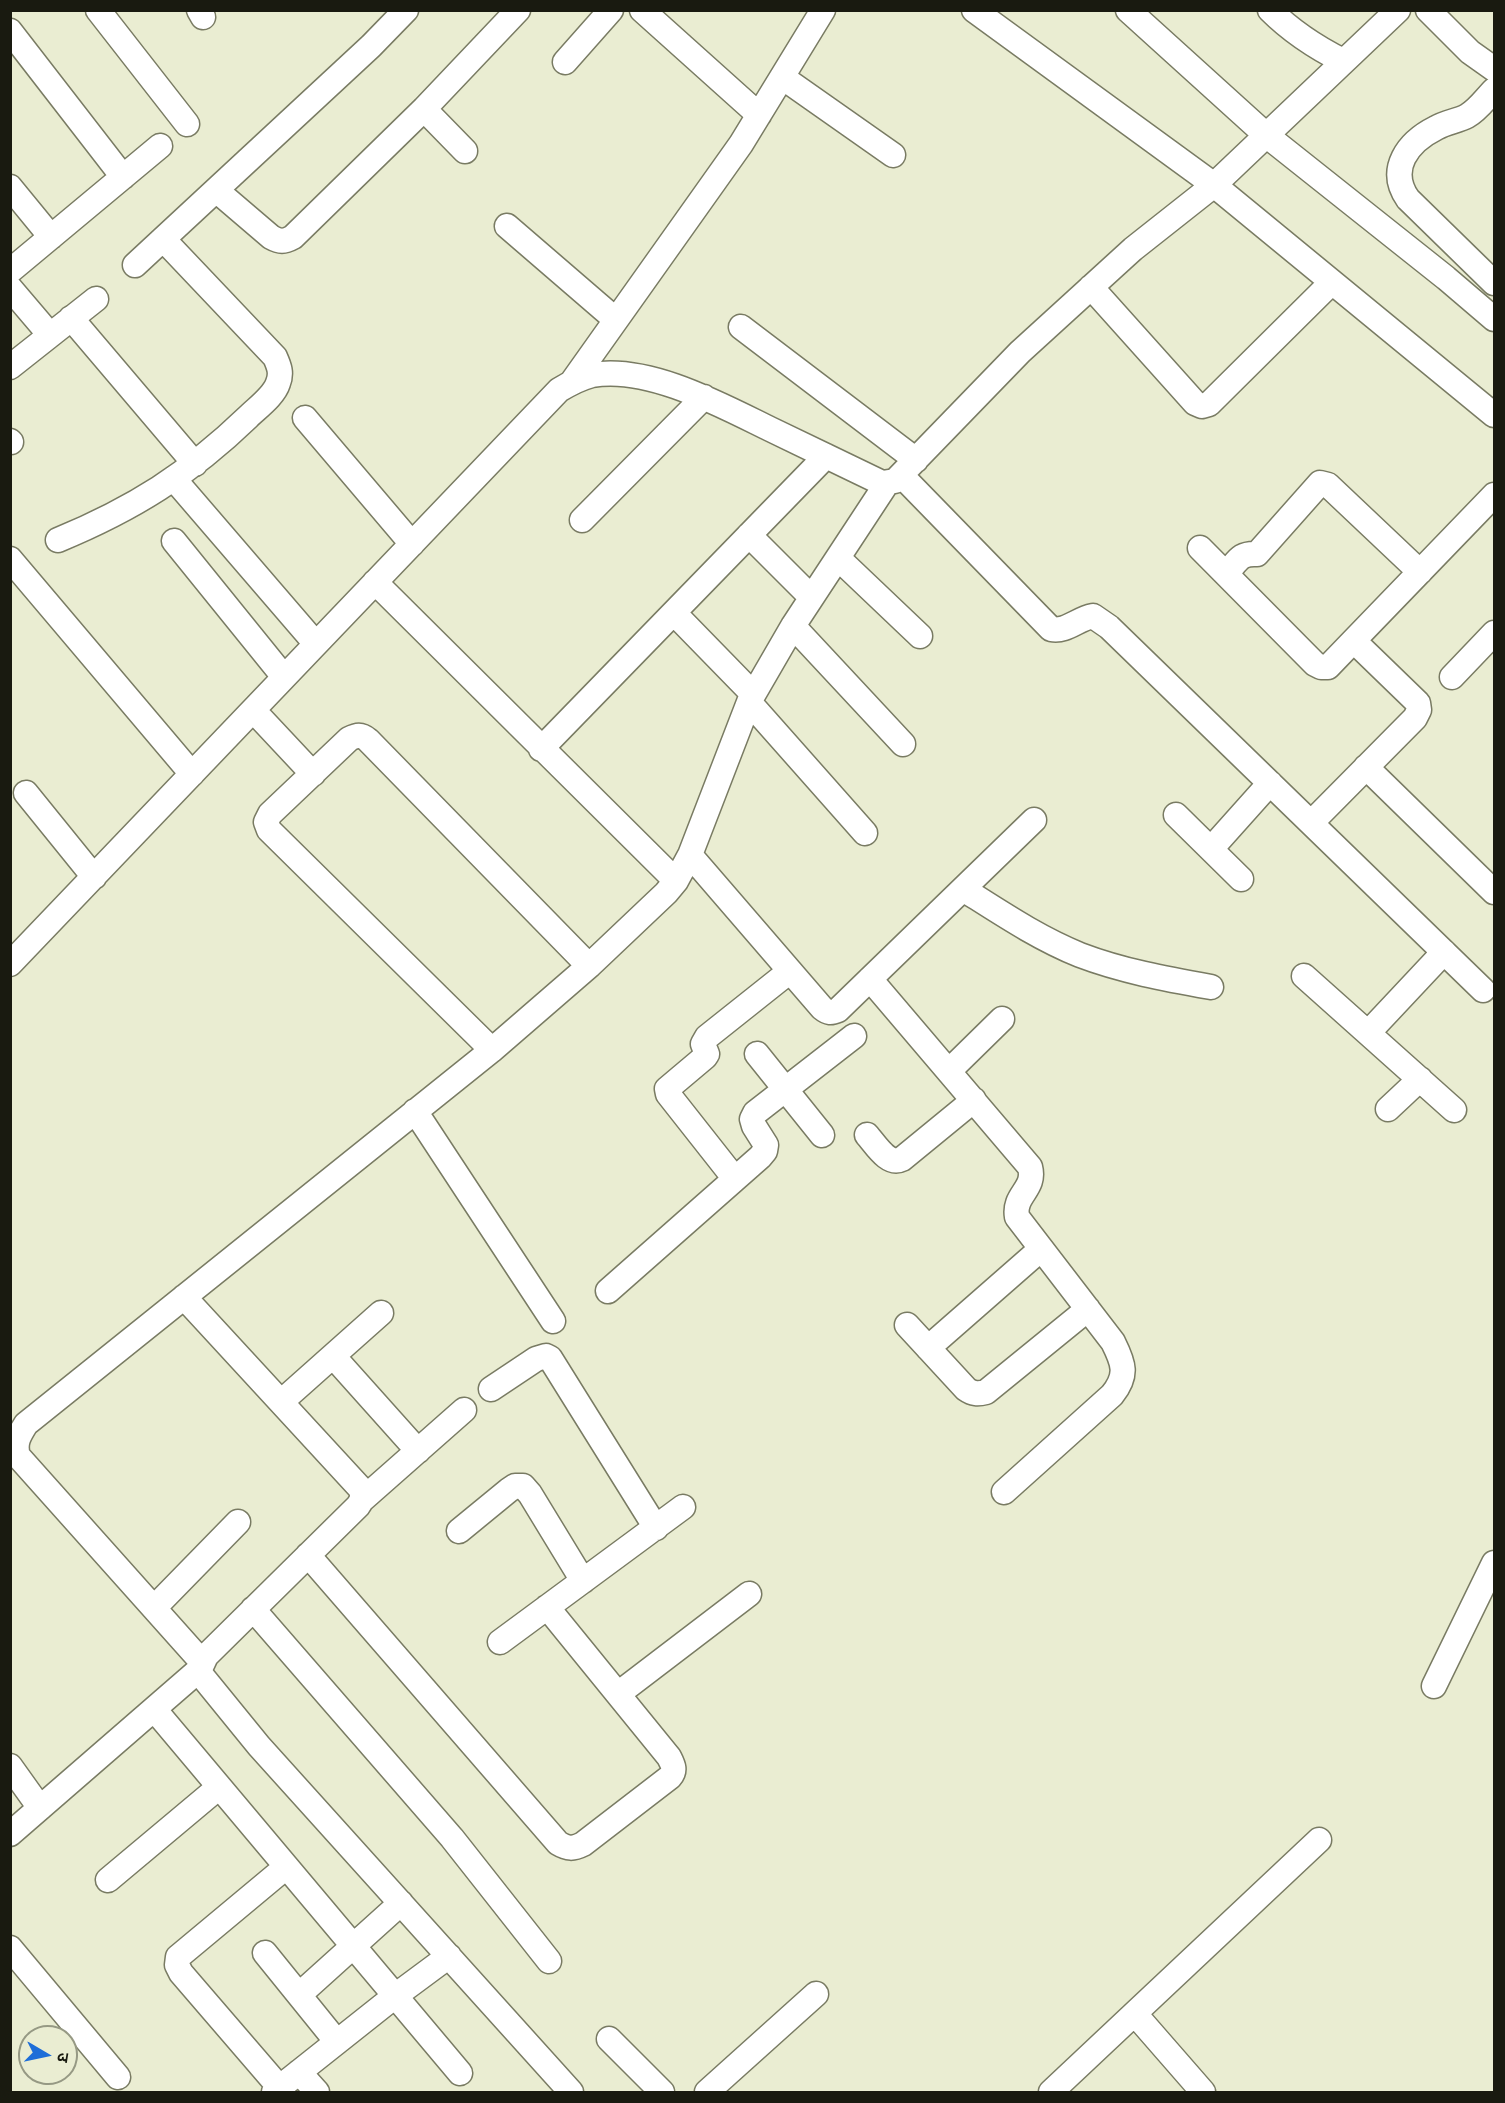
<!DOCTYPE html>
<meta charset="utf-8">
<style>
body{margin:0}
#map{position:relative;width:1505px;height:2103px;overflow:hidden;background:#eaedd2;font-family:"Asap Condensed","Noto Sans Devanagari",sans-serif}
canvas{display:block}
.frame{position:absolute;inset:0;border:12px solid #191a10;pointer-events:none}
.north{position:absolute;left:18px;top:2025px;width:60px;height:60px;box-sizing:border-box;background:#eaedd2;border:2px solid #969984;border-radius:50%;rotate:99deg;font-size:16px;font-weight:700;line-height:24px;text-align:center;color:#191a10}
.north::after{content:'';display:block;margin:auto;width:21px;height:27px;background:#1e6ed8;clip-path:polygon(50% 0,100% 100%,50% 72%,0 100%)}
</style>
<div id="map">
<canvas width="1505" height="2103"></canvas>
<div class="frame"></div>
<div class="north">उ</div>
</div>
<script>
const c = document.querySelector('canvas').getContext('2d');
c.lineJoin = 'round';
function stroke(path, color, width, dash) { c.strokeStyle = color; c.lineWidth = width; c.lineCap = dash ? 'butt' : 'round'; c.setLineDash(dash || []); c.stroke(path); }
const minor = new Path2D(`
 M98,10L187,124
 M199,10L203,17
 M642,10L759,115
 M974,10L1214,185L1494,415
 M1128,10L1266,135L1446,278L1494,319
 M1270,10C1292,32 1315,47 1343,61
 M1428,10L1470,52L1494,69
 M10,31L123,177
 M565,62L611,10
 M782,77L893,155
 M1494,90C1486,98 1478,110 1467,116C1458,121 1446,122 1436,128C1408,142 1387,169 1408,199L1494,283
 M424,109L465,151
 M10,187L51,237
 M216,190L271,237C280,242 284,242 293,237L424,109L518,10
 M507,226L616,320
 M135,265L371,46L406,10
 M10,271L160,146
 M1091,287L1195,403L1202,406L1209,404L1332,282
 M10,288L50,335
 M71,318L195,464
 M741,327L916,460
 M10,367L96,299
 M572,382L741,144L823,10
 M305,418L412,544
 M10,441L11,442
 M901,475L1051,629C1067,632 1077,619 1093,616L1109,627L1483,990
 M174,479L316,644
 M582,520L704,397
 M749,535L811,597
 M58,540C133,509 189,474 248,417C257,408 274,396 278,383C282,373 279,366 275,357L163,239
 M174,541L284,677
 M1200,548L1315,664L1321,667H1328L1494,495
 M838,558L920,636
 M10,559L192,774
 M1226,574C1238,561 1239,553 1257,554L1320,483L1328,485L1420,572
 M375,582L676,881
 M674,613L753,694
 M793,626L903,744
 M1452,677L1494,633
 M749,702L865,833
 M253,710L313,774
 M541,749L826,456
 M1366,767L1494,892
 M26,793L94,877
 M1176,815L1241,879
 M1311,823L1415,718L1419,710L1418,703L1354,641
 M1211,849L1270,783
 M690,855L822,1008C828,1013 831,1013 838,1010L1034,820
 M963,889C1001,913 1038,938 1080,955C1122,971 1166,979 1211,987
 M10,964L559,390C569,384 580,378 592,375C648,365 721,405 770,429C807,447 845,465 882,483L895,481L1020,352L1133,249L1214,185L1398,10
 M1304,976L1454,1110
 M870,979L1030,1167C1036,1190 1013,1194 1017,1217L1113,1342C1124,1364 1128,1375 1112,1395L1004,1492
 M1368,1033L1444,952
 M492,1050L269,830L266,822L270,814L349,739C357,735 361,734 368,740L589,966
 M757,1054L822,1135
 M949,1071L1002,1019
 M1388,1109L1420,1079
 M415,1111L553,1321
 M867,1135C876,1145 888,1166 902,1159L974,1100
 M735,1179L668,1094L667,1089L705,1057L707,1054L703,1044L707,1037L790,971
 M608,1291L760,1157L765,1151L766,1145L754,1126L752,1119L755,1113L854,1036
 M184,1297L360,1488C363,1495 363,1499 358,1506L206,1656L200,1669L202,1676L259,1746L571,2092
 M907,1325L966,1389C973,1394 978,1394 986,1392L1088,1309
 M928,1348L1041,1249
 M333,1356L418,1451
 M491,1389L536,1359L546,1356L550,1358L656,1528
 M281,1402L381,1313
 M362,1500L464,1410
 M459,1531L509,1490L515,1486H523L530,1494L583,1581
 M308,1555L558,1843C568,1849 573,1849 583,1844L670,1777C676,1770 673,1765 669,1757L547,1607
 M154,1608L238,1522
 M253,1609L452,1838L549,1961
 M500,1642L683,1507
 M202,1662L18,1456C14,1443 19,1435 26,1424L492,1050L589,966L666,893L676,881L690,855L749,702L793,626L887,483
 M1434,1686L1494,1563
 M618,1694L749,1594
 M154,1709L460,2073
 M10,1766L40,1808
 M10,1834L200,1669
 M108,1880L219,1787
 M10,1948L118,2077
 M265,1953L337,2042
 M299,1995L401,1903
 M1135,2014L1203,2092
 M609,2039L662,2092
 M299,2072L317,2092
 M280,2088L181,1973L177,1965L178,1957L286,1867
 M274,2092L395,1996L449,1956
 M707,2092L816,1994
 M1051,2092L1319,1840`);
stroke(minor, '#797b63', 27);
stroke(minor, '#fff', 24);
</script>
